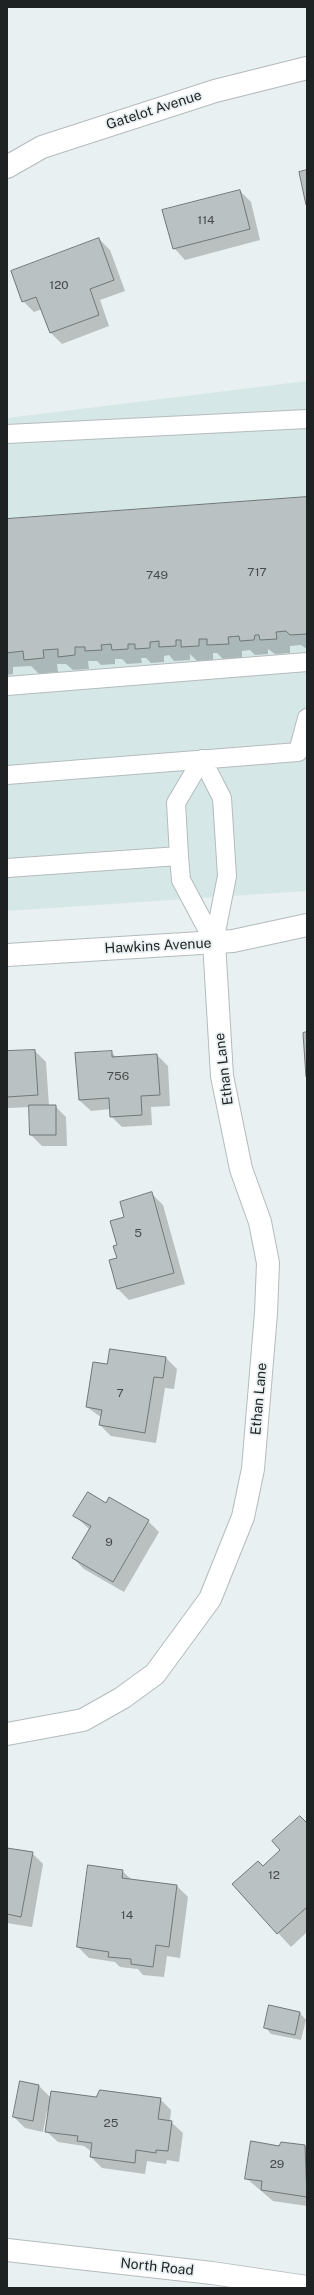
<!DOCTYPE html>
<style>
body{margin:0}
#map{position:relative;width:314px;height:2295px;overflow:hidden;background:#e9f0f1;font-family:"Public Sans",sans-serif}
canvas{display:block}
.frame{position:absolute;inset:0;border:8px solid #1f2222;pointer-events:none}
</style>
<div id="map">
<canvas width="314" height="2295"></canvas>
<div class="frame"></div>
</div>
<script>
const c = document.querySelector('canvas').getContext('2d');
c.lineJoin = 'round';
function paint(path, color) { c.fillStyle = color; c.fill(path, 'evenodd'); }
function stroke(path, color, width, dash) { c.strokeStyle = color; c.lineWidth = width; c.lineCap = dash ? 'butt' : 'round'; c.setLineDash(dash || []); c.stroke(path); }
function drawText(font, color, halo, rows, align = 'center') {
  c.font = font + ' "Public Sans",sans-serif'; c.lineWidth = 3.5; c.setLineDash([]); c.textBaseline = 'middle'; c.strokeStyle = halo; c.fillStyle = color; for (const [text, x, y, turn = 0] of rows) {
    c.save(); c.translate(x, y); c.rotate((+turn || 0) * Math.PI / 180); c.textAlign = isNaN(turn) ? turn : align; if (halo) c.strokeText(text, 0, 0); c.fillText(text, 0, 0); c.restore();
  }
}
paint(new Path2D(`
 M307,381V891L7,911V418Z`), '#d6e7e8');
paint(new Path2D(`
 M240,191L251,202L260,240L185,260L174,248Z
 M99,239L110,250L125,291L100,300L109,326L62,344L51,333L42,309L34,312L23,301Z
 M307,499V649L301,645L290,646V653L275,654L268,649V654L255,655L250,650L242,651V658L223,659L217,653H213V660L197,661L190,654V660L174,661L169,655L164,656V662L151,663L146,658H141L142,663L127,664L122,659H115V664L101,665L97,661H88L89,669L73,670L66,664H57L58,672L39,674L31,666L13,667V674L7,675V520Z
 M35,1051L46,1062L49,1106H55L66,1117L67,1146H42L31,1135L30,1107L7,1108V1052Z
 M111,1052L117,1058L157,1055L168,1066L170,1106L151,1107L152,1125L122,1127L111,1116V1109L91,1111L79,1100Z
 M152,1194L163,1205L185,1284L129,1300L118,1289V1246L126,1218Z
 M110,1350L166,1358L177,1369L174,1389L165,1388L156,1443L111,1436L100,1425L102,1418L87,1407L108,1365Z
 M106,1504L148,1521L159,1532L124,1592L84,1569L73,1558L90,1530L75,1516Z
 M307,1824V1932L291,1947L233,1884L263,1867Z
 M7,1849L32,1853L43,1864L32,1927L7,1923Z
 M122,1871L132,1880L177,1886L188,1897L180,1958L167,1956L164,1977L143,1975L138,1969L120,1967L115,1962L89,1958L78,1947Z
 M269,2006L300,2013L306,2020L301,2040L271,2034L265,2027Z
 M20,2082L39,2086L51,2098L160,2099L171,2110L170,2121L183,2133L179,2162L167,2160L166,2164L147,2161L145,2174L102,2168L91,2157L92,2152L84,2146L58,2142L46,2131L49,2111H47L43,2132L25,2128L14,2117Z
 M305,2146L307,2149V2206L273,2201L246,2178Z`), '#0003');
const building = new Path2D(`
 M307,170V205H306L299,172Z
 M240,190L250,229L173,249L162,210Z
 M99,238L114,280L90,289L99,315L50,333L36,297L22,302L11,271Z
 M307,497V634L290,635L286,631L276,632L277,639L260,640L259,635H255L254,640L240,641L239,636L228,637L229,644L207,645V639H199V646L181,647V640H176V646L159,647V641L150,642V648L135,649V644H128V649L112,650L111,644L101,645L102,650L85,651V647H75V655L58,657V649L43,650L44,658L24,660L23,651L7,653V519Z
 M307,1032V1077H306L303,1033Z
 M35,1050L38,1095L7,1097V1051Z
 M112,1051V1057L157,1054L160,1095L141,1096L142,1115L110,1117L109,1098L79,1100L75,1053Z
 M29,1105H56V1135H30Z
 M152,1192L174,1273L117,1289L109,1260L117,1258L113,1246L117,1245L110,1221L124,1217L120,1202Z
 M110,1349L166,1357L163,1378L154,1377L145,1433L99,1425L102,1410L86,1407L93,1362L107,1364Z
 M88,1492L106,1503L109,1497L149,1520L113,1582L72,1558L91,1526L73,1516Z
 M300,1816L307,1823V1907L277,1934L232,1884L258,1861L263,1866L280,1850L272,1841Z
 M7,1848L33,1852L21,1917L7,1914Z
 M88,1865L123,1870L122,1878L177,1885L169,1947L156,1945L153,1967L131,1964V1959L108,1957L109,1952L77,1947Z
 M269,2005L300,2012L295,2035L264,2028Z
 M20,2081L39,2085L33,2121L13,2117Z
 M100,2090L161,2098L158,2119L172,2121L168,2151L156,2150V2153L136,2150L135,2163L90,2157L92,2143L77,2141L78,2136L45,2132L51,2091L96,2097Z
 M251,2141L279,2146L281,2142L305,2145L307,2197L261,2190L262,2181L245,2179Z`);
paint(building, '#bac1c2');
stroke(building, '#707777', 1);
const lane = new Path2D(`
 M7,434L307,419
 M7,686L307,662
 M202,759L176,803L179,856L181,880L214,942
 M202,759L222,798L227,876L214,942
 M7,775L298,752L307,718
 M7,868L179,856`);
const street = new Path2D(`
 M7,167L42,147L215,91L307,68
 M7,1734L83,1720L122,1698L155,1674L210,1599L243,1517L253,1469L266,1313L268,1263L260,1222L241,1169L222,1076L214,942
 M7,2250L212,2273L307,2287`);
const secondary = new Path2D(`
 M7,955L233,941L307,925`);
stroke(lane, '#b4bbbc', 20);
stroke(street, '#b4bbbc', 24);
stroke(secondary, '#b4bbbc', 24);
stroke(lane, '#fff', 18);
stroke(street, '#fff', 22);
stroke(secondary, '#fff', 22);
drawText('12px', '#464a4a', null, [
 ["114",206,220],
 ["120",59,285],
 ["717",257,572],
 ["749",157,575],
 ["756",118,1076],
 ["5",138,1233],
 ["7",120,1393],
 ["9",109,1542],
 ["12",274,1875],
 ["14",127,1915],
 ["25",111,2123],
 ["29",277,2164]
]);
drawText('14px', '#1f2222', '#e9f0f1', [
 ["Gatelot Avenue",154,110,-18],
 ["Hawkins Avenue",158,946,-3],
 ["Ethan Lane",224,1069,-97],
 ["Ethan Lane",259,1399,-85],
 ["North Road",157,2267,6]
]);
</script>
